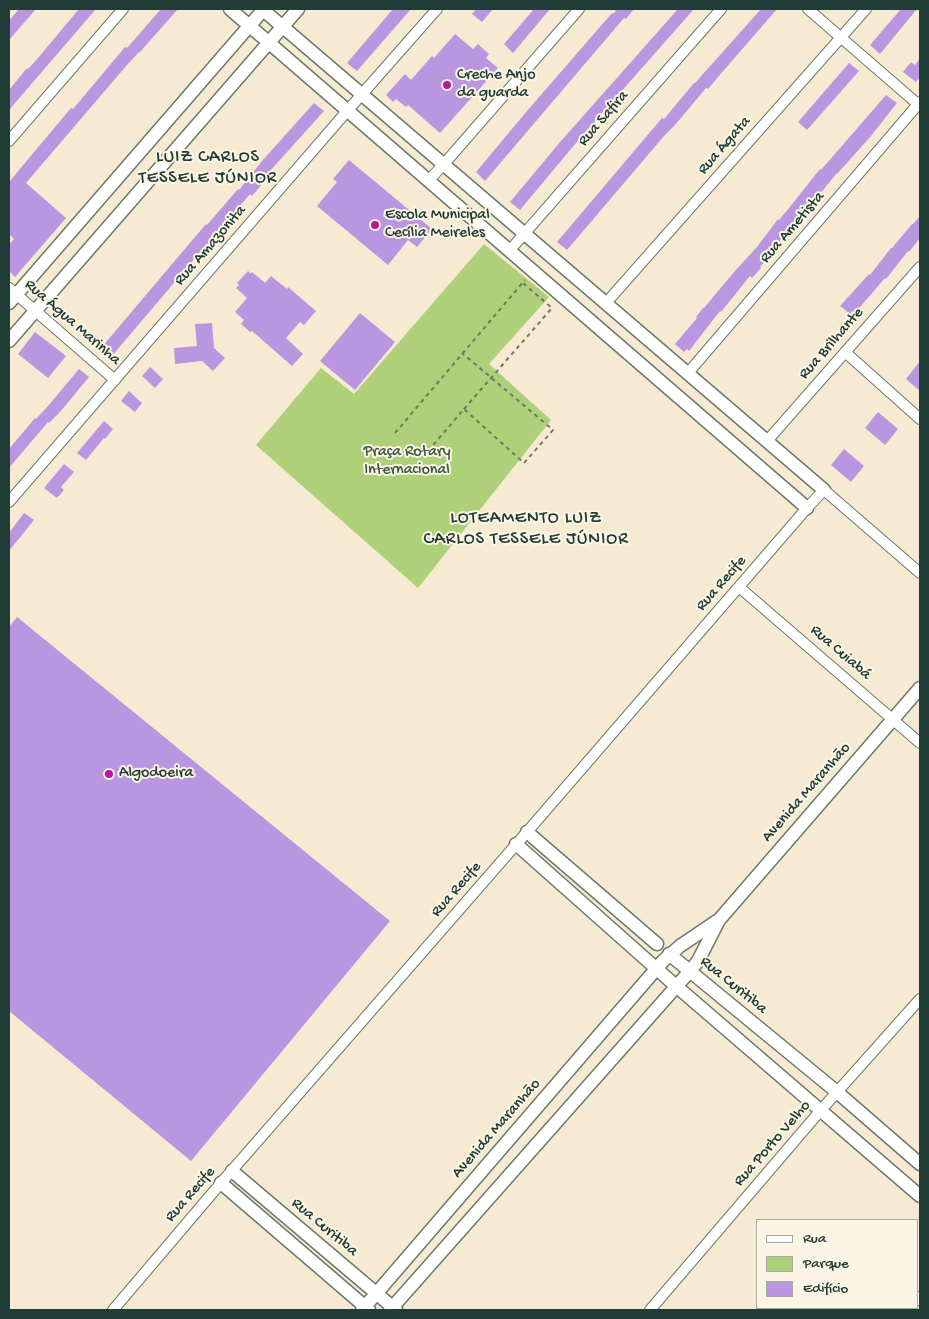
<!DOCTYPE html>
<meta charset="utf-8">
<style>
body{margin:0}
#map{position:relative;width:929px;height:1319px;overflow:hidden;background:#f7ead2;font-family:"Gochi Hand",sans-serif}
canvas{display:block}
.frame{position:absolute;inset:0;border:10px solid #1f3d34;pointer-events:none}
.legend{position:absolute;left:756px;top:1219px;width:162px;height:90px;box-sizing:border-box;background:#fcf5e5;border:1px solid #a4ab9e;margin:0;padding:6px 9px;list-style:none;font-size:15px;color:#1f3d34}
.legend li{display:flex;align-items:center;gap:10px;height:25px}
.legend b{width:25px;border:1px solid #a4ab9e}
</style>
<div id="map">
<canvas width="929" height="1319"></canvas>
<div class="frame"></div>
<ul class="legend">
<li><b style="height:6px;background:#fff"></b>Rua</li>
<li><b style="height:14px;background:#add078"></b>Parque</li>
<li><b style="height:14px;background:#b996df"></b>Edifício</li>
</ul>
</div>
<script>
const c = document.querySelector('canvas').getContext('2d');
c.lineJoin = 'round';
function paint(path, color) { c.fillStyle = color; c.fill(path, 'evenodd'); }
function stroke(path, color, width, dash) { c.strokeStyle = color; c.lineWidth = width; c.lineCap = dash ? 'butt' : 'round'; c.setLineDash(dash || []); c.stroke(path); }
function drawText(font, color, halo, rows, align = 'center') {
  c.font = font + ' "Gochi Hand",sans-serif'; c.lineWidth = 4; c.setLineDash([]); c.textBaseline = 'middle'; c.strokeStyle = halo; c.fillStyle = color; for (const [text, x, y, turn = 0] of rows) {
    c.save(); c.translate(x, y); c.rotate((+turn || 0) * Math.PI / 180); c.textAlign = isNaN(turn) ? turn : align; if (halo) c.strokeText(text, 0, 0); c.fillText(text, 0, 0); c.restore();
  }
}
paint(new Path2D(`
 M484,244L549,297L489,364L551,420L418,588L256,445L321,368L354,394Z`), '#add078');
paint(new Path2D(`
 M19,9H36L9,40V21Z
 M79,9H96L9,110V90L27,68L28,69L38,58Z
 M161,9H178L140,52H139L127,65L26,183L66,218L15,277L9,271V245L14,239L9,234V182L71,108L73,109L125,47L127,48Z
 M393,9H411L357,71L347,63Z
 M476,9H493L482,22L472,14Z
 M534,9H550L513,53L504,44Z
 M612,9H634L626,19L624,18L485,181L476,172L527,111L612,13L613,14L616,11Z
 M678,9H694L581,137L520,210L510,202L561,141Z
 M761,9H777L718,77L708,89L706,88L675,125L664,136L567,250L557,242L662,118L664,119L694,83H695Z
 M901,9H917L880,54L870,45Z
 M455,34L473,49L478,44L489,54L486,58L498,68L440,133L408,105L406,107L396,99L393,102L386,95L405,74L411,80L432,56L434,58Z
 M920,58V77L916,82L903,72L911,62L915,65Z
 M849,63L859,71L807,130L798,122Z
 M886,95L897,103L871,136L837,174V173L796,223L795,222L780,241L781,242L760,267L761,268L752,278L750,276L721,312L720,311L689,351L687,349L684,352L675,344L697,318L696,317L703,308H704L734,272L757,247L778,219L779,220L789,208L820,169L821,170Z
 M314,103L324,111L269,172L271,173L262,184L252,196L250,194L208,243L111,357L101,348L206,224L207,225L238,189L239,190L262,161Z
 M349,160L432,229L417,247L408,240L388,265L317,206L337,182L333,179Z
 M920,216V238L909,252L908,251L886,279L885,278L855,313L852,311L850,314L840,306L869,274L870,275L891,248H892L912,224H913Z
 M248,271L251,274L252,272L265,283L271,276L287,289L288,287L316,311L304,325L300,322L286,338L303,354L292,366L252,331L250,332L241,324L244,320L235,312L247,298L236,288L239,285L237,283Z
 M360,313L395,342L355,390L320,361Z
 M212,323L214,348L225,358L213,371L202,361L175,364L174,348L197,346L195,324Z
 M35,332L66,356L48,378L18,354Z
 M920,361V391L906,379Z
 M150,367L163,379L155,388L142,376Z
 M79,369L89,377L60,412L49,423L48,422L9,468V449L35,418L36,419L48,406Z
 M129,391L142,403L135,412L121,401Z
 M878,412L898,429L885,445L865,428Z
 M104,421L113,429L105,439L104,438L86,460L77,453Z
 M844,449L864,466L851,482L831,465Z
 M64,464L74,472L61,487L64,490L57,498L44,488Z
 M24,513L34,520L9,551V533Z
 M17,617L390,921L191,1161L9,1011V627Z`), '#b996df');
const minor = new Path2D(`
 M808,9L920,106
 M9,141L123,9
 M429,180L444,164L579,9
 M510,250L721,9
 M9,288L115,380
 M606,303L866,9
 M845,352L920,419
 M688,373L920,102
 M767,441L920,267
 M9,502L348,110L437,9
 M739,587L920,743
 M918,1300L920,1297
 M113,1310L221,1183L527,832L807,508L824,490L920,573
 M650,1310L821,1110L920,999
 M909,1310L911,1308`);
const tertiary = new Path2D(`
 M230,9L807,508
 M262,9L824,490
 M9,303L264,9
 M9,341L298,9
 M527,832L657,944
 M516,844L676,986L920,1196
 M669,954L837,1092L920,1164
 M232,1171L396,1310
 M221,1183L369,1310
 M362,1310L663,961L680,946L717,921
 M390,1310L690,971L698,961L719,920L920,688`);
stroke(minor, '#6b7a6b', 12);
stroke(tertiary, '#6b7a6b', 15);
stroke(new Path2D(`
 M464,409L552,308L523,283
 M395,433L525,280
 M423,457L464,409L524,463L553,430L462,353`), '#6b7a6b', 2, [4, 4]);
stroke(minor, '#fff', 10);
stroke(tertiary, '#fff', 12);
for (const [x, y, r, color] of [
 [447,85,5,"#b5179e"],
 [375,225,5,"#b5179e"],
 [109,774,5,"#b5179e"]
]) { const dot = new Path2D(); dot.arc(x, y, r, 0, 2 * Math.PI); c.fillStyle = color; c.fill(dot); stroke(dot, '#fcf5e5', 2); }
drawText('16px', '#1f3d34', '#fcf5e5', [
 ["Creche Anjo",457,76],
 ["da guarda",457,94],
 ["Escola Municipal",385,216],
 ["Cecília Meireles",385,234],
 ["Algodoeira",119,774]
], 'left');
drawText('16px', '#1f3d34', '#fcf5e5', [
 ["Rua Safira",604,119,-49],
 ["Rua Ágata",725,146,-49],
 ["Rua Ametista",793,228,-49],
 ["Rua Amazonita",211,246,-49],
 ["Rua Água Marinha",72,323,41],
 ["Rua Brilhante",832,344,-49],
 ["Rua Recife",722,584,-49],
 ["Rua Cuiabá",840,653,41],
 ["Avenida Maranhão",807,793,-49],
 ["Rua Recife",457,890,-49],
 ["Rua Curitiba",733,986,39],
 ["Avenida Maranhão",497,1129,-49],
 ["Rua Porto Velho",773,1144,-49],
 ["Rua Recife",191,1195,-49],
 ["Rua Curitiba",324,1228,40]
]);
drawText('16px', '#3b5a42', '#fcf5e5', [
 ["Praça Rotary",407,453],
 ["Internacional",407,471]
]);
c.letterSpacing = '1px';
drawText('18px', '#1f3d34', '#fcf5e5', [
 ["LUIZ CARLOS",208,158],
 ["TESSELE JÚNIOR",208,179],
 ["LOTEAMENTO LUIZ",526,519],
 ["CARLOS TESSELE JÚNIOR",526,540]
]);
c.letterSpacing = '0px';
</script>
